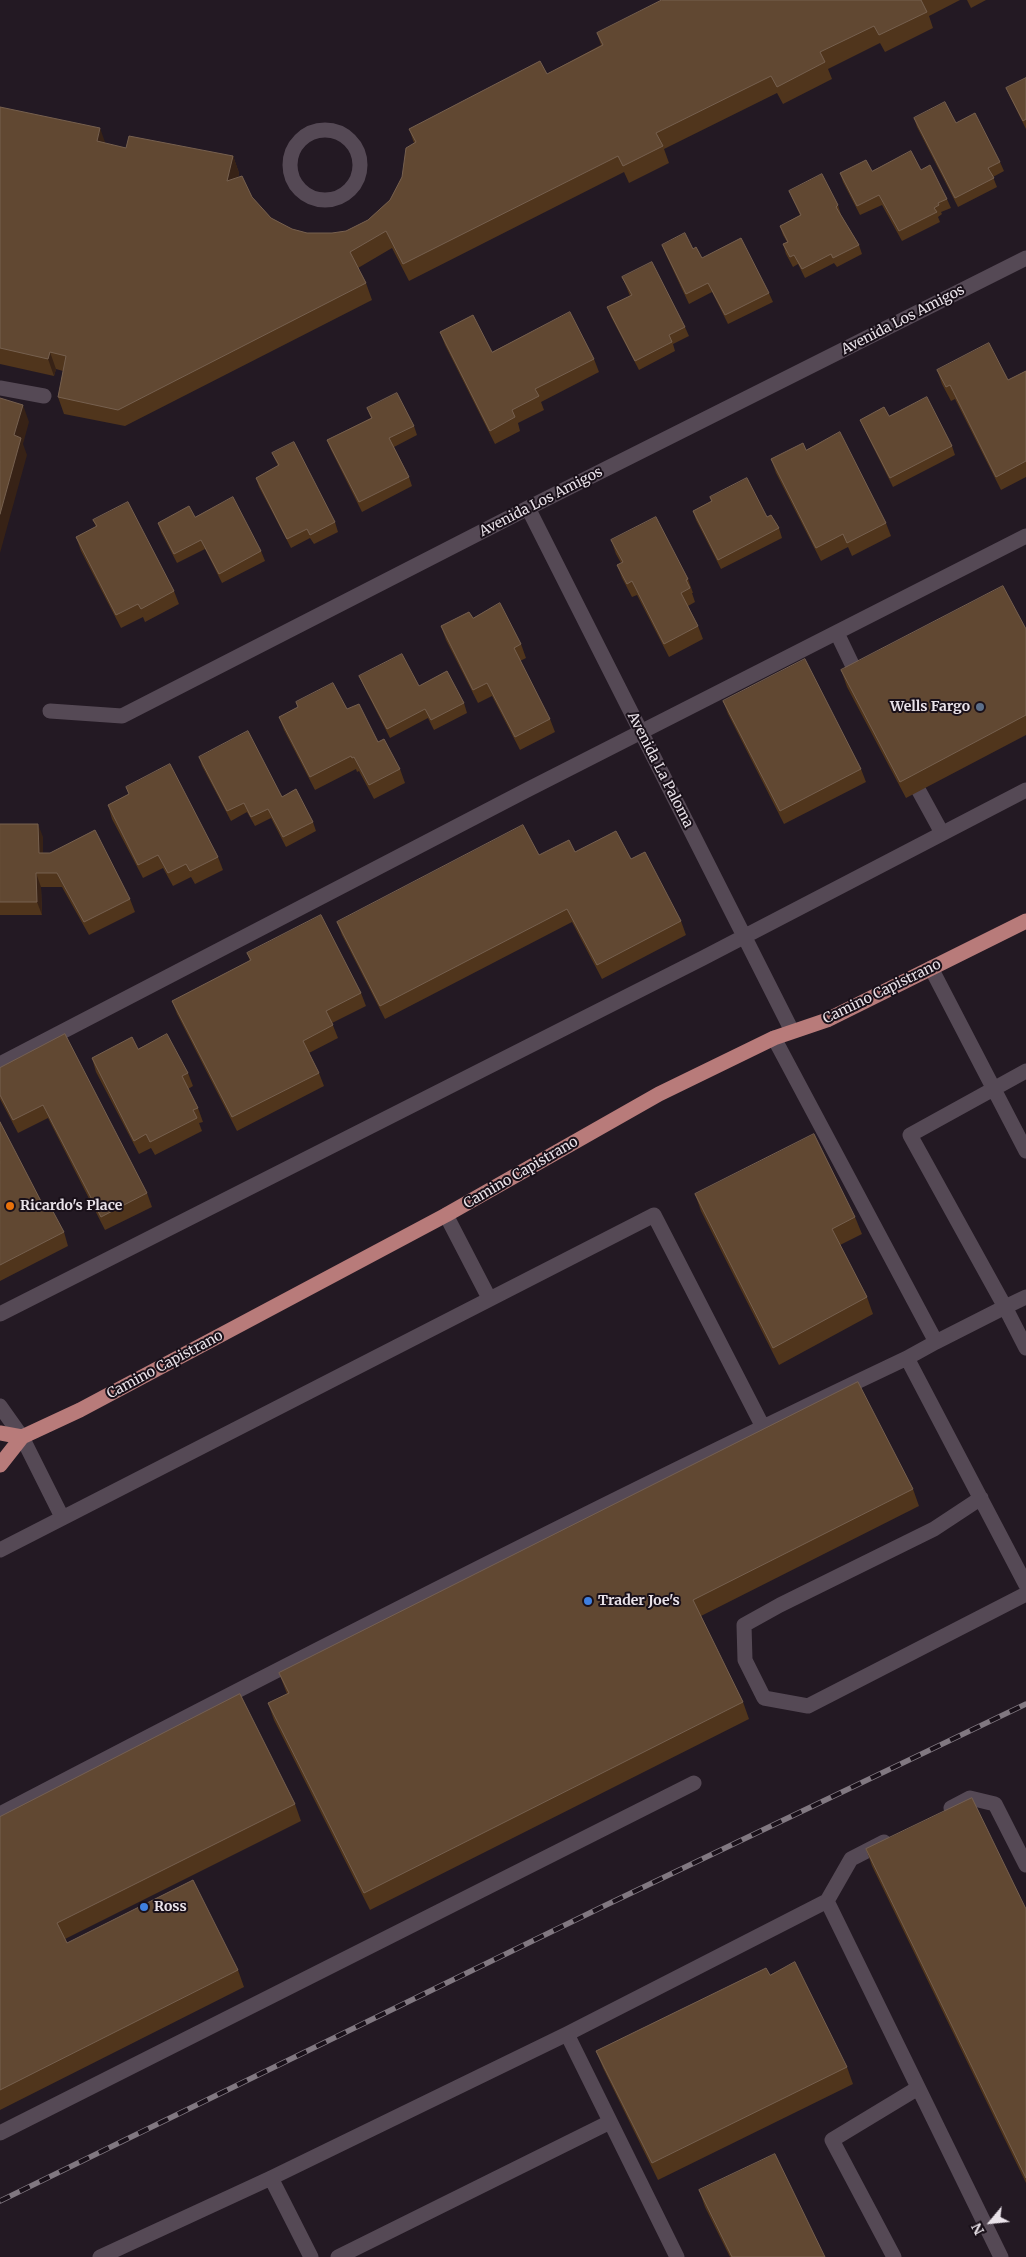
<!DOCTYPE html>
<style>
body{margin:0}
#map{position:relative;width:1026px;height:2257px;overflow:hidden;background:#231923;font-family:Merriweather,serif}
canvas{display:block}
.north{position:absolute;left:966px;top:2197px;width:50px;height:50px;-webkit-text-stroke:4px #191019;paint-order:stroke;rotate:242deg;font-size:14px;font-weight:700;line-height:20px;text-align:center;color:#e9e2e9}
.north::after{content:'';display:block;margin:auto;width:18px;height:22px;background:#e9e2e9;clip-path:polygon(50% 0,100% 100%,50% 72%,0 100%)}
</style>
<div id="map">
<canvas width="1026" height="2257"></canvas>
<div class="north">N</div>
</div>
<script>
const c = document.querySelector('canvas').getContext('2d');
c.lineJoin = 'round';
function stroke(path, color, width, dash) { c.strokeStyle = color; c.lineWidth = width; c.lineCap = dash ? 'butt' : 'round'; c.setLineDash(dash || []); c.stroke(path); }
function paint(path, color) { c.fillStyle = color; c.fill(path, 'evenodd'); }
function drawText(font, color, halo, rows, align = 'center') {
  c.font = font + ' Merriweather,serif'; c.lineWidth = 4; c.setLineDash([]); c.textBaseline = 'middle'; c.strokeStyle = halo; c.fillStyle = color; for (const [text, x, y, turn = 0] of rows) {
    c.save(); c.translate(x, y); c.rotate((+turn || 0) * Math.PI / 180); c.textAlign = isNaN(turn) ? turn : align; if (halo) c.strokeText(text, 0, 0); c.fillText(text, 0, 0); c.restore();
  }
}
stroke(new Path2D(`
 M290 165a35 35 0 1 1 70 0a35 35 0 1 1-70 0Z
 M0,388L44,396
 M528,508L792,1031
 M837,633L860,681
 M50,711L122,716L528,508L1026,258
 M919,791L942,833
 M931,968L1026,1151
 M774,1038L936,1342L907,1358
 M0,1064L525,791L1026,536
 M446,1215L489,1298
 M1026,1297L1005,1307L1026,1348
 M0,1314L703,958L1026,790
 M936,1342L1005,1307L910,1135L1026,1071
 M0,1406L22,1437L62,1517
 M981,1498L934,1529L780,1605L744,1625L745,1660L764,1698L808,1706L1026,1594
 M0,1550L654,1215L763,1427
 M951,1808L970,1798L995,1804L1026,1865
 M0,1814C300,1657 601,1503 907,1358L1026,1585
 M827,1901L1001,2257
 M567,2034L677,2257
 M0,2133L694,1783
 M271,2178L311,2257
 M100,2257L271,2178L567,2034L827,1901L851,1859L884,1842
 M338,2257L610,2122
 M894,2257L832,2140L918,2088`), '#554955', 15);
stroke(new Path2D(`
 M0,1433L22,1437
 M0,1465L22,1437L80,1410L446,1215L659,1094L774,1038L827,1020L1026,921`), '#b87b7a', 15);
const rail = new Path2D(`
 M0,2201L604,1906L1026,1704`);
stroke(rail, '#817881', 5.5);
stroke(rail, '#191019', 4, [11]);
paint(new Path2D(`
 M662,0H960L929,16L933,28L885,52L880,43L828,69L832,79L783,104L777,93L664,149L669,163L629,183L624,172L409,281L392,248L358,268L366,283L372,300L125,426L64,414L58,397L63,371L56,369L54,376L0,364V107L106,144L126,148L233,156L239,173L238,177L252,197L271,218L292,229L307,233H332L346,231L368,220L390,200L402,177L414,143L409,129L547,74L601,45L597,33Z
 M967,0H986L971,8Z
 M1026,78V129L1010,97L1006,88Z
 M914,118L956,123L1000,162L1004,171L993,177L997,187L958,207L917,127Z
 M921,170L947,199L951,208L941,212L942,214L938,217L940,222L902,241L882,205L860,215L843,182L840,173L872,171Z
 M789,191L838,205L841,215L859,245L862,254L837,267L834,263L805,278L798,264L793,267L786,254L783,244L787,242L783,235L780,226L800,215L793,200Z
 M662,245L693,249L702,258L769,293L773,302L728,324L712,292L689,304L666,255Z
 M622,277L685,327L689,336L673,344L675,351L639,370L611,317L607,307L630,296L626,286Z
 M440,332L492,352L594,359L599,372L541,402L544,410L518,423L520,431L495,444L445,345Z
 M937,370L1008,380L1026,371V477L1001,490L955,399L951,401L942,384Z
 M367,408L414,426L417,435L394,447L409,477L412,486L362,512L331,450L327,440L371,418Z
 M889,416L952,446L955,455L893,487L864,429L860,420Z
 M806,450L886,523L891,536L852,556L848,547L821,561L776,473L771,459Z
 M272,453L335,522L338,532L314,544L310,538L291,548L259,487L256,478L278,466Z
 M710,497L779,528L782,538L721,569L696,520L693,511L711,501Z
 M195,517L261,551L265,561L222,583L205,549L177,563L161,532L158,523Z
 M93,520L174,591L179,604L145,622L143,617L121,628L81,551L76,537L96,527Z
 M611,540L688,579L693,593H692L695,602L688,606L698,626L703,639L669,657L637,595L632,597L622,578L617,565L621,563L616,554Z
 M473,618L521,644L526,658L520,661L550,719L555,732L520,750L492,696L478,703L446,640L441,626Z
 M1026,629V735L906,798L847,687L841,670Z
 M359,676L419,686L464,703L467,713L434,730L428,718L390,738L363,685Z
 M723,701L861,769L866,782L784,824L728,714Z
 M347,709L378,742L400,769L405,783L374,799L359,771L357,772L356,769L315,790L284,730L279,717Z
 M199,757L282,797L313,822L316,831L286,847L271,818L255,826L247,812L231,821L202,766Z
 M126,787L218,857L223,870L195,884L191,877L173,886L163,868L143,878L112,819L108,805L129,794Z
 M0,824L43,837V853L130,899L135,912L89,935L62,887H41L42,915H0Z
 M575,852L631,859L681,921L686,935L602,979L572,922L385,1019L342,935L337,922L539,855Z
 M247,953L361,993L366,1006L332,1023L338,1038L309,1053L319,1073L324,1086L237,1131L177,1014L172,1001L250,961Z
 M138,1049L188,1073L193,1086L188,1089L198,1108L203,1122L199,1123L202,1131L155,1155L151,1148L139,1154L96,1072L92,1058Z
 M0,1068L147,1193L152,1207L105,1230L48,1118L18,1133L0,1099Z
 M0,1122L44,1207L64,1232L68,1246L0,1281Z
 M695,1194L855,1217L862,1234L840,1245L867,1297L873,1314L779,1365L701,1211Z
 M913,1489L919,1506L701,1616L743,1702L749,1719L370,1910L274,1720L268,1703L287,1694L279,1673Z
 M295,1804L301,1821L65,1939L67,1943L238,1970L244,1987L0,2110V1817Z
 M866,1849L1026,1909V2183L872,1866Z
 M770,1975L847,2067L853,2084L658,2180L603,2068L596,2051Z
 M699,2190L825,2257H730L705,2207Z`), '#50351c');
paint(new Path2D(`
 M100,128L106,145L97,141Z
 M233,156L239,173L233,198L227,181Z
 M50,352L56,369L54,376L48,359Z
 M23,405L29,422L23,444L27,455L0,553V514L14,435Z
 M38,824L43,837V866L39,853Z
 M36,873L41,887L42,915L37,902Z`), '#372216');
const building = new Path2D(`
 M662,0H921L927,12L879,35L874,26L820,52L825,62L777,87L771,76L656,133L663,146L623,166L618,156L403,264L386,231L350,252L366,283L118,410L58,397L66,356L50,352L48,359L0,348V107L100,128L97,141L126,148L129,136L233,156L227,181L242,176L252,197L271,218L292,229L307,233H332L346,231L368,220L390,200L402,177L406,148L416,142L409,129L540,61L547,74L603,45L597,33Z
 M1026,78V119L1023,121L1006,88Z
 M945,102L956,123L975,113L1000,162L988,168L994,178L955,198L914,118Z
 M911,151L921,170L930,165L947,199L938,203L939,205L934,208L937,212L899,231L879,195L857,206L840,173L866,160L872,171Z
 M822,174L838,205L836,207L859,245L833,258L831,254L802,269L794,255L790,257L783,244L788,242L780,226L801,215L789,191Z
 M685,233L693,249L696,247L702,258L741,238L769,293L725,315L708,283L686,294L662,245Z
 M652,262L685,327L669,335L672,342L635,361L607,307L632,295L622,277Z
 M570,312L594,359L535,389L539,396L512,410L515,417L490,431L440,332L473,315L492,352Z
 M989,343L1008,380L1026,371V461L996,477L950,385L946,387L937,370Z
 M397,393L414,426L389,438L409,477L359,502L327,440L372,418L367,408Z
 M927,397L952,446L890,478L860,420L884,407L889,416Z
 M0,398L23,405L14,435L21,438L0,514Z
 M840,432L886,523L847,543L843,534L816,548L771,459L803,443L806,450Z
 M294,442L335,522L310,535L307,529L287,539L256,478L279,465L272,453Z
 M747,478L767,517L771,515L779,528L718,560L693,511L712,501L710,497Z
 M233,497L261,551L219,574L201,540L174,554L158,523L189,506L195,517Z
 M128,502L174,591L141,609L138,604L116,615L76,537L97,526L93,520Z
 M656,517L688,579L686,580L690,588L681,593L698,626L664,644L632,581L627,584L617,565L623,562L611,540Z
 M1003,586L1026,629V715L900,782L841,670Z
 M500,603L521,644L514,648L550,719L515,737L487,683L473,690L441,626L469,612L473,618Z
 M402,654L419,686L447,671L464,703L431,720L425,709L387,729L359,676Z
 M805,659L861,769L780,811L723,701Z
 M333,683L347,709L359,704L378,742L384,739L400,769L369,785L354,757L352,758L351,756L310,777L279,717L298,707L296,702Z
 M248,731L282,797L296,789L313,822L283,837L268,809L251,817L244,803L227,811L199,757Z
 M170,764L218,857L190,871L186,864L168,873L158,855L138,865L108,805L129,794L126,787Z
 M0,824H38L39,853H50L95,830L130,899L84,922L57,873H36L37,902H0Z
 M523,825L539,855L569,840L575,852L616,831L631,859L645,852L681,921L597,965L567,909L380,1006L337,922Z
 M321,915L361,993L326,1011L333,1025L303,1041L319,1073L232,1117L172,1001L251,960L247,953Z
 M65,1034L147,1193L101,1217L43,1105L13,1120L0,1095V1068Z
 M167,1034L188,1073L182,1076L198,1108L193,1110L197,1118L150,1142L146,1134L134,1141L92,1058L132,1037L138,1049Z
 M0,1122L44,1207L49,1204L64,1232L0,1265Z
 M814,1134L855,1217L832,1229L867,1297L773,1348L695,1194Z
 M858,1382L913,1489L693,1600L743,1702L364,1893L268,1703L289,1693L279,1673Z
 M240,1694L295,1804L57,1923L67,1943L193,1880L238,1970L0,2090V1817Z
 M972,1798L1026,1909V2178L866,1849Z
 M795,1962L847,2067L652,2163L596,2051L766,1968L770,1975Z
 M775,2154L825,2257H732L699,2190Z`);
paint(building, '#614832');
stroke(building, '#76604f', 1);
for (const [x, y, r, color] of [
 [980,707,5,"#5c6f8a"],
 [10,1206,5,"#e8710a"],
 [588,1601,5,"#3f7fe0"],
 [144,1907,5,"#3f7fe0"]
]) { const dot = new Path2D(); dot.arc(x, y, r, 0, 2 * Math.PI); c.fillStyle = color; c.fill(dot); stroke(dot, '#191019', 2); }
drawText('14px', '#e9e2e9', '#191019', [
 ["Avenida Los Amigos",903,320,-27],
 ["Avenida Los Amigos",541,502,-27],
 ["Avenida La Paloma",660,770,63],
 ["Camino Capistrano",882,992,-26],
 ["Camino Capistrano",521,1173,-30],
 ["Camino Capistrano",165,1365,-28]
]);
drawText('bold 14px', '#e9e2e9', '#191019', [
 ["Wells Fargo",970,707,"right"],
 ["Ricardo's Place",20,1206],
 ["Trader Joe's",598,1601],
 ["Ross",154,1907]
], 'left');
</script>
